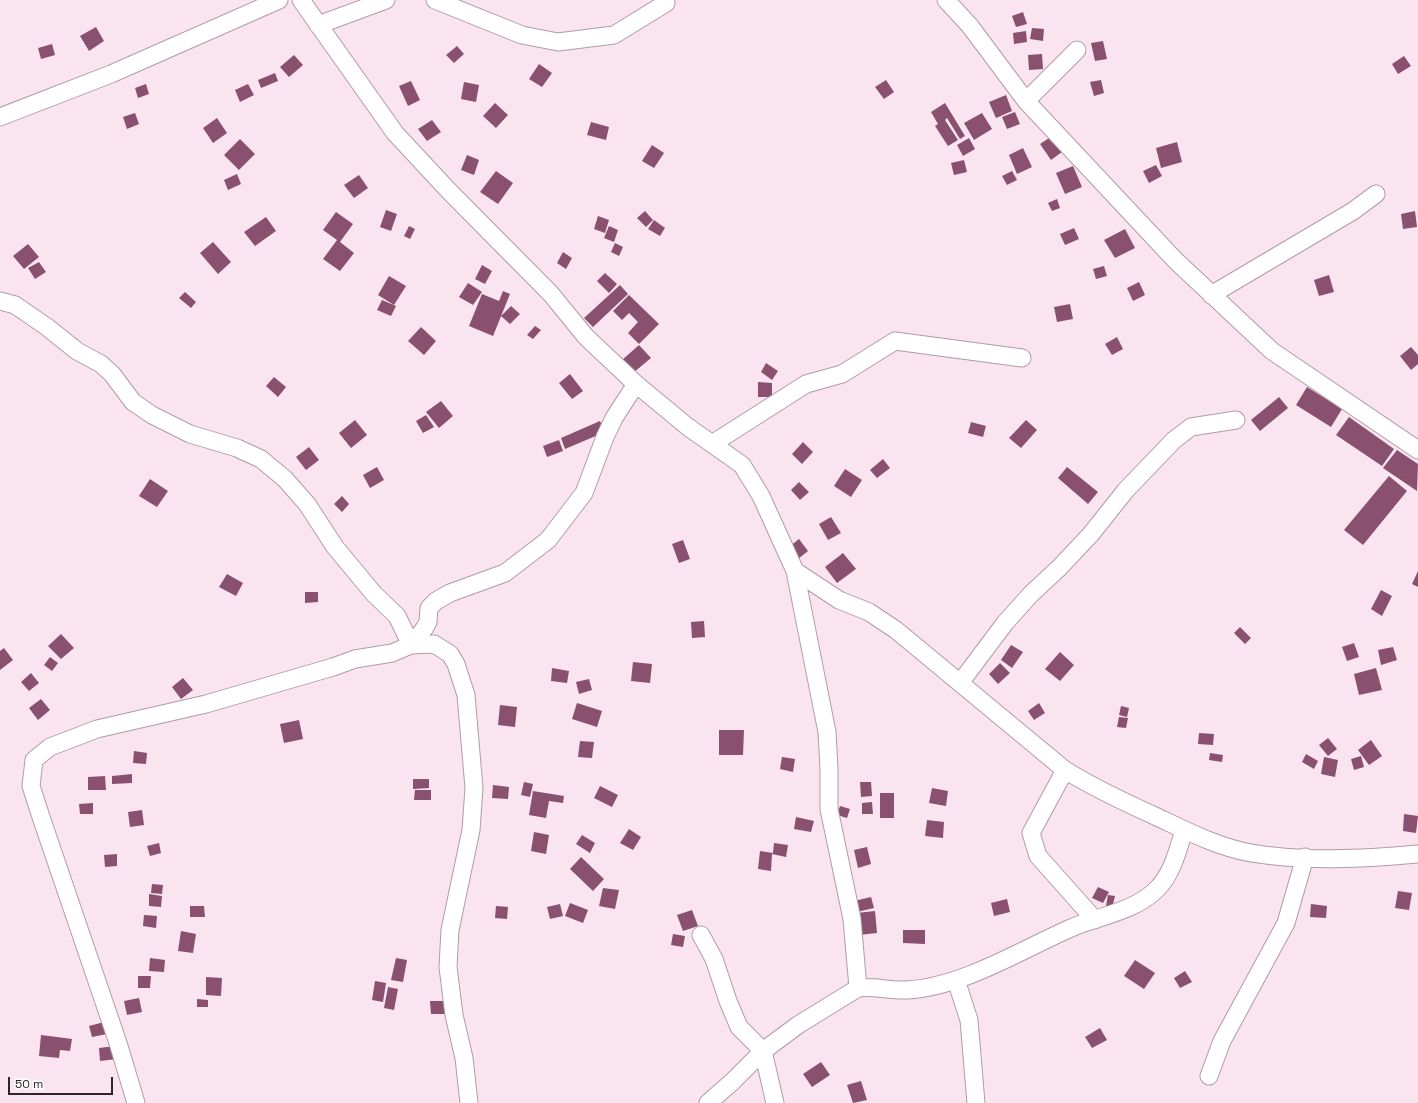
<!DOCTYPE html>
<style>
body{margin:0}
#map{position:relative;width:1418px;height:1103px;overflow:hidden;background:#fae4ef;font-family:"Space Grotesk",sans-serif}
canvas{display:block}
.scale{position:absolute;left:8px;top:1077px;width:105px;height:18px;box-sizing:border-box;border:2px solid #2d2529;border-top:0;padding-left:5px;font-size:12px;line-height:14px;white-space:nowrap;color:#2d2529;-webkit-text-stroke:3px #fff;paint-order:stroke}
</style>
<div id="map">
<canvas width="1418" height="1103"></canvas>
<div class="scale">50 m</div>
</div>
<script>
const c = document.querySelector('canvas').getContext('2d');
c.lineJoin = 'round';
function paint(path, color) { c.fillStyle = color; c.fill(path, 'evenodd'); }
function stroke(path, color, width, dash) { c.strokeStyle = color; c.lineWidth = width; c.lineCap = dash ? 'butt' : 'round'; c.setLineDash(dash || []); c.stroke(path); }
paint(new Path2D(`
 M1023,12L1027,24L1016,27L1012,16Z
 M96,27L104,41L89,51L80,36Z
 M1032,28L1044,29L1043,41L1030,39Z
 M1026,31L1027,42L1014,44L1013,33Z
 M1103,41L1107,59L1095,61L1091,43Z
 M52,44L55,55L41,59L38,48Z
 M457,46L464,54L454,63L446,55Z
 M1042,54L1043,69L1029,70L1028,55Z
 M294,55L303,65L289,77L280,67Z
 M1404,56L1411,66L1398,74L1392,64Z
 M539,64L552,73L542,87L529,79Z
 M275,73L278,81L261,88L258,80Z
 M886,80L894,92L884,99L875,87Z
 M1101,80L1104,93L1094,96L1090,82Z
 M411,81L420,100L408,106L399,86Z
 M464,82L479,85L476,102L461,99Z
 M146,84L149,94L138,98L135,88Z
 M248,84L254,95L240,102L235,90Z
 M1006,95L1012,111L996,118L989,102Z
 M495,103L508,115L496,128L483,116Z
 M945,103L965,136L960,139L947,118L945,120L958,140L948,146L935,126L938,124L931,112Z
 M1015,112L1020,124L1007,129L1002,117Z
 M135,113L139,124L127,129L123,117Z
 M982,113L992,129L974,140L964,123Z
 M217,118L227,133L213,143L203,128Z
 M432,120L441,132L427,141L418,129Z
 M591,122L609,127L606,140L587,135Z
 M1052,136L1062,152L1051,160L1040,144Z
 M969,138L975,149L963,156L957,145Z
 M240,139L255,154L239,170L224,155Z
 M1177,142L1182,162L1161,168L1156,148Z
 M652,145L664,153L654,168L642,161Z
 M1023,148L1032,167L1017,174L1009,155Z
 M467,155L479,160L474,175L461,170Z
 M964,160L967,172L954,175L951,163Z
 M1156,165L1162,176L1149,183L1143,171Z
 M1073,166L1082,187L1065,194L1056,173Z
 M496,171L513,183L498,204L480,192Z
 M1012,171L1017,180L1007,185L1002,176Z
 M237,174L241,184L228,190L224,180Z
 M359,175L368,188L354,198L344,185Z
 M1057,199L1060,208L1052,211L1048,203Z
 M386,210L397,214L391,231L380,227Z
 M645,211L653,220L646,227L637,218Z
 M1415,211L1417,227L1403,229L1401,214Z
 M336,212L353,224L340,242L354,253L340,271L323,259L337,240L323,230Z
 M598,216L609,220L605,233L594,229Z
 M266,217L276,231L255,246L244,232Z
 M654,220L665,228L660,236L648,229Z
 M409,226L415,229L410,239L404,236Z
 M609,226L618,230L614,242L604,238Z
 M1074,228L1079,239L1065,245L1060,234Z
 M1125,229L1135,248L1115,258L1104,240Z
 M213,242L231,262L218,274L200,253Z
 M615,243L623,247L619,256L611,252Z
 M28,244L39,257L24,269L13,256Z
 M563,252L572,258L566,269L557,263Z
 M39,262L46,272L35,279L28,268Z
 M482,265L492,271L485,284L475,279Z
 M1104,266L1107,276L1096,279L1093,269Z
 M605,273L617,284L609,293L597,281Z
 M1329,275L1334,292L1319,296L1314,280Z
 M389,276L406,286L394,305L378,295Z
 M1139,282L1145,295L1133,301L1127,288Z
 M468,283L482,292L473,305L459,297Z
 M620,285L628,294L593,327L584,318Z
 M503,291L510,294L493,336L469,326L482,294L499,301Z
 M185,292L196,302L191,308L179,298Z
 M629,295L659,324L639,344L628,333L638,322L629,313L622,320L613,311Z
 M382,300L396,306L391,316L377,310Z
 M1070,304L1073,319L1057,322L1054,307Z
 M511,306L520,314L510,324L501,316Z
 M535,326L541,330L533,339L527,335Z
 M421,327L436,341L424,355L408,341Z
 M1117,337L1123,349L1112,355L1105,344Z
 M639,345L651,358L633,373L622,360Z
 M1411,347L1418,355V364L1411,370L1400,356Z
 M766,363L778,371L772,380L761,372Z
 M570,374L583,391L572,399L559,383Z
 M274,377L286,387L278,397L266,386Z
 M758,382L772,383V397H758Z
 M1307,387L1342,409L1331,427L1296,405Z
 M1279,397L1288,408L1260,431L1251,420Z
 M441,401L453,416L439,428L426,412Z
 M426,415L434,427L423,433L416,421Z
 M1349,417L1394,449L1382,466L1336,435Z
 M355,420L367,435L351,448L339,433Z
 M1026,420L1037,430L1021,448L1009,438Z
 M600,421L605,432L565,449L561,438Z
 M971,422L986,426L983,437L968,433Z
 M559,440L563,451L547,457L543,446Z
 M803,442L813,452L802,464L792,454Z
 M309,447L319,460L306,470L296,457Z
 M1397,450L1418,464L1417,491L1383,468Z
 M883,459L890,468L877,478L870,470Z
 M377,467L384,480L370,488L363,475Z
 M1067,467L1098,492L1088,504L1058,478Z
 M845,469L862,480L851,497L834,486Z
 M1389,476L1407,491L1363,545L1344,530Z
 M150,479L168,491L157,507L139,496Z
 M799,482L809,492L800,500L791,490Z
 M342,496L349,504L342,512L334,504Z
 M831,517L841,533L828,540L819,524Z
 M799,539L808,551L798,559L789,547Z
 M683,540L690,559L679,563L672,544Z
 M843,553L856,569L837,583L825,567Z
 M1418,571V587L1412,584Z
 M227,574L243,583L236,596L219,587Z
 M1381,590L1392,596L1382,616L1371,609Z
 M305,592H318V602L305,603Z
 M704,621L705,637L692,638L691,622Z
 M1240,627L1251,638L1245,644L1234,633Z
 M61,634L74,648L61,659L48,646Z
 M1354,643L1359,657L1347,661L1342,647Z
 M1011,645L1023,652L1012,668L1001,660Z
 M1393,647L1397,660L1381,665L1378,650Z
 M4,648L13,660L0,670V651Z
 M1060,652L1074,665L1060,681L1045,669Z
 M50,657L58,663L52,671L44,665Z
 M633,662L652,664L650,683L631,681Z
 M1000,663L1010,673L998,684L989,674Z
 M552,668L569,671L567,683L551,681Z
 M1376,668L1382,690L1359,695L1354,674Z
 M31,673L39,683L29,691L21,682Z
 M183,678L193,690L181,699L172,687Z
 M589,679L592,690L579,694L576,682Z
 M41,699L50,710L38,720L29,708Z
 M577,703L602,711L597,727L572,719Z
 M1039,703L1045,713L1034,720L1028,711Z
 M500,705L517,707L515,727L498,725Z
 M1121,706L1129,708L1127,717L1119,715Z
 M1119,717L1128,718L1126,728L1117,727Z
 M299,720L303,739L284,743L280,724Z
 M719,730H744L743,755H719Z
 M1199,733L1214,734L1213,745L1198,744Z
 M1328,738L1337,749L1328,756L1319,745Z
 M1371,740L1382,756L1369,765L1358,750Z
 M580,741L594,742L592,758L578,757Z
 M134,751L147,753L146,764L133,763Z
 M1210,753L1223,755L1222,762L1209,760Z
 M1306,754L1318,761L1314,769L1302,762Z
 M1361,756L1364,767L1354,770L1351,759Z
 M782,757L795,759L793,772L780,769Z
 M1324,757L1338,760L1335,777L1321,774Z
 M132,774V783L112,784V776Z
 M105,776L106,790H88V777Z
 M413,779H429V788L413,789Z
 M524,782L533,784L530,797L521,795Z
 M860,782H871L872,796L861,797Z
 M493,785L509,787L508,799L492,798Z
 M600,786L618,795L612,807L594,798Z
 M932,788L948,791L946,806L929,803Z
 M415,790H431V800H414Z
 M533,791L564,796L563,803L549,801L546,818L529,815Z
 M880,793H894V818H880Z
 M872,802L873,814H862V803Z
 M93,803V814H80L79,804Z
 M840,806L850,809L847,818L837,815Z
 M142,810L144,825L130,827L128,812Z
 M1404,814L1418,816L1416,833L1403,831Z
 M796,817L814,821L811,832L794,829Z
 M927,820L944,822L943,838L925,836Z
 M629,829L641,837L633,850L620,843Z
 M534,832L549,835L546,854L531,851Z
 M582,835L595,843L590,853L576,844Z
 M159,843L161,853L150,856L147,846Z
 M774,843L788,845L786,857L772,854L771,871L758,869L760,851L773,853Z
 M867,847L871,864L858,868L854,850Z
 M117,854V866L105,867L104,855Z
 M581,857L604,879L593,891L570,869Z
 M152,884L163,885L162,894L151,893Z
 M1098,887L1109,892L1103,903L1092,898Z
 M603,888L619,890L615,909L599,906Z
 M1398,891L1412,893L1409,910L1395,908Z
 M149,894L162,896L161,907L149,906Z
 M1108,895L1115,896L1112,908L1106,906Z
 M871,897L874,908L857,912L854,901Z
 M1007,899L1010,912L994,916L991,903Z
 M570,903L588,910L583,923L565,916Z
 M560,904L563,916L550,919L547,907Z
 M1311,904L1327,906L1326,918L1310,917Z
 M190,906H204L205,917H190Z
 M496,906L508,907L507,919L495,918Z
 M692,910L698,926L683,931L677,915Z
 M875,911L877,933L859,935L857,913Z
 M144,915L157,916L156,928L143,926Z
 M903,930H925V944L903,943Z
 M181,931L196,934L193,953L178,951Z
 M673,934L685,936L683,947L671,945Z
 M150,958L165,960L164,972L149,971Z
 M396,958L407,960L403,982L391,980Z
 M1135,960L1155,973L1144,989L1124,976Z
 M1185,971L1192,982L1180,988L1174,978Z
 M138,976H151L150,988H138Z
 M206,977L222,978L221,996L206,995Z
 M375,981L386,983L383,1002L372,1000Z
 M388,987L398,989L394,1010L384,1008Z
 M139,998L142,1012L127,1015L124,1001Z
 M197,999L208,1000V1007H197Z
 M430,1001H446L447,1014H431Z
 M104,1022L107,1034L92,1037L89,1026Z
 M1100,1028L1107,1040L1092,1048L1085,1037Z
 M41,1035L72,1039L70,1051L60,1050L59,1058L39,1056Z
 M115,1046L117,1059L100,1061L99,1048Z
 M821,1062L830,1075L812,1087L803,1074Z
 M861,1081L867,1100L853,1103L847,1085Z`), '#895070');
const minor = new Path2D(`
 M301,0L395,133L448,190L551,294L586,337L636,384L688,427L742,465L761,496L795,571L839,600L869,612L896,630L1065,770C1094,788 1124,802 1155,816C1185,830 1217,847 1251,853C1305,862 1363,859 1418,854
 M435,0L522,35L558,42L614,35L666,3
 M946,0L970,26L1026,101L1175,260L1272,351L1418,450
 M318,25L386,0
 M1026,101L1077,50
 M0,117L111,74L279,0
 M1211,295L1353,211L1376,194
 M0,301L15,305L47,327L77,351L101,364L112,374L133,402L152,415L190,434L237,448L261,459L285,479L307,504L335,547L374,594L397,616L411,645
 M712,444L806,384L842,374L895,341L1022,358
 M795,571L827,732L829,769V809L852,919L858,988
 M411,645L424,629L428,622L429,608L436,601L450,593L505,573L548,540L584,493L605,437L614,418L636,384
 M960,683L1005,623L1031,594L1059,568L1091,534L1126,490L1174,440L1191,427L1236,420
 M1065,770L1031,833L1038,856L1095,920
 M701,935L714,959L728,1001L739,1027L763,1051L775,1103
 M956,980L969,1020L976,1103
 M1209,1076L1222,1041L1286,923L1305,857
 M136,1103L118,1043L41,817L31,786L34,760L50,747L97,729L206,704L333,667L355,659L392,653L411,645L434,644L450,654L456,664L466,695L474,788L471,830L450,930L448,967L454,1015L464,1058L469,1103
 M708,1103L732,1082L763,1051L798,1025L858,988C875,986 891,991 907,990C962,987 1021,950 1071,928C1099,916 1133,912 1156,890C1172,875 1178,850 1184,830`);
stroke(minor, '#b09ca6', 19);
stroke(minor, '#fff', 17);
</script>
